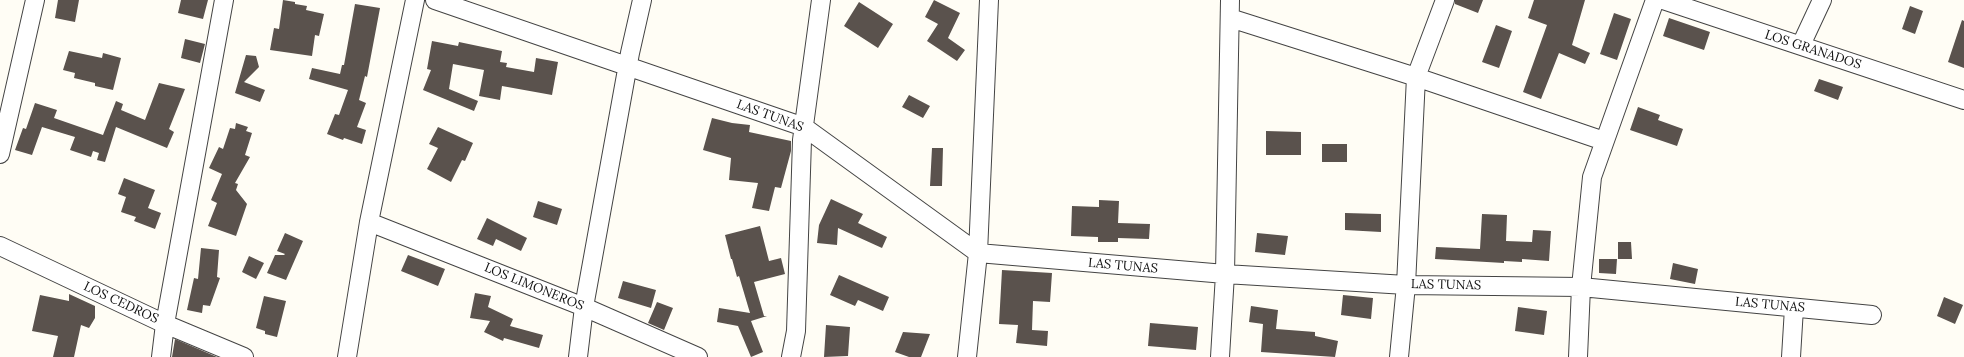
<!DOCTYPE html>
<style>
body{margin:0}
canvas{display:block;background:#fffdf5}
</style>
<canvas width="1964" height="357"></canvas>
<script>
const c = document.querySelector('canvas').getContext('2d');
c.lineJoin = 'round';
function paint(path, color) { c.fillStyle = color; c.fill(path, 'evenodd'); }
function stroke(path, color, width, dash) { c.strokeStyle = color; c.lineWidth = width; c.lineCap = dash ? 'butt' : 'round'; c.setLineDash(dash || []); c.stroke(path); }
function drawText(font, color, halo, rows, align = 'center') {
  c.font = font + ' Lora,serif'; c.lineWidth = 4; c.setLineDash([]); c.textBaseline = 'middle'; c.strokeStyle = halo; c.fillStyle = color; for (const [text, x, y, turn = 0] of rows) {
    c.save(); c.translate(x, y); c.rotate((+turn || 0) * Math.PI / 180); c.textAlign = isNaN(turn) ? turn : align; if (halo) c.strokeText(text, 0, 0); c.fillText(text, 0, 0); c.restore();
  }
}
paint(new Path2D(`
 M58,0H79L75,22L55,18Z
 M181,0H208L203,19L178,13Z
 M283,0L295,2V4L307,6L306,10L324,14L319,36L315,35L312,56L270,50L274,28L279,29Z
 M934,0L960,13L948,38L965,50L957,61L927,41L938,24L925,17Z
 M1455,0H1483L1478,13L1455,4Z
 M1534,0H1585L1572,45L1590,53L1585,64L1559,53L1541,99L1523,92L1547,25L1528,18Z
 M859,2L893,24L878,48L844,26Z
 M355,4L380,8L367,77L365,76L359,100L366,103L357,127L366,130L362,144L344,138L343,140L327,134L335,114L339,115L348,90L309,79L312,68L340,74L342,65H344Z
 M1910,6L1923,11L1915,34L1902,29Z
 M1614,13L1631,19L1617,60L1600,54Z
 M1669,18L1710,32L1704,50L1663,36Z
 M1962,20L1964,21V68L1948,62Z
 M1496,25L1512,31L1499,68L1482,62Z
 M185,39L205,44L200,63L181,58Z
 M432,41L458,46L459,42L502,51L500,62L507,63L506,67L534,72L536,58L558,62L552,95L502,86L500,100L479,96L484,70L453,64L449,89L478,101L474,111L423,90L431,70L427,69Z
 M69,51L102,58L103,53L121,58L113,90L95,86V83L74,78L75,73L63,70Z
 M246,55L256,56L259,67L244,82L265,90L260,102L235,93Z
 M1819,79L1843,87L1838,100L1814,91Z
 M159,83L185,89L169,129L174,132L167,148L116,127L105,162L97,160L99,153L93,151L91,157L70,150L75,137L42,127L32,155L15,150L23,128L26,129L35,103L57,110L54,118L103,135L116,101L123,104L121,110L145,120Z
 M909,95L930,106L923,118L902,107Z
 M1638,107L1660,115L1658,120L1683,129L1677,146L1630,130Z
 M712,118L732,123L750,125L749,132L791,141V151L781,188L775,187L769,211L752,208L758,183L729,180L731,158L703,150Z
 M236,123L248,127L246,131L252,133L245,155L250,157L235,183L238,184L236,190L247,204L236,236L208,226L217,203L211,200L222,174L209,168L219,147L223,149L230,128L235,129Z
 M438,127L473,143L465,161L462,160L451,182L427,169L438,148L429,144Z
 M1266,131L1301,132V155H1266Z
 M1322,144H1347V162H1322Z
 M932,148H943L942,186H930Z
 M124,178L155,190L148,208L161,213L155,229L134,221L136,217L121,212L126,197L118,194Z
 M831,199L863,214L858,223L887,237L882,248L838,228L837,245L817,243L819,225Z
 M1099,200L1119,201L1118,223L1150,224L1149,239L1118,238V242H1098V237L1071,236L1072,206L1099,207Z
 M538,201L562,209L557,225L533,217Z
 M1345,213L1381,214V232L1345,230Z
 M1482,214L1507,215L1506,241L1532,242L1533,230L1551,231L1549,261L1522,259V262L1504,261V263L1435,259L1436,247L1480,249Z
 M487,218L527,238L521,251L496,239L493,246L477,239Z
 M760,226L769,261L781,258L785,274L754,282L764,316H767L751,321L763,352L751,357L738,326L717,322L719,308L750,313L739,276L737,277L732,259H731L725,235Z
 M285,233L303,241L286,280L267,273L275,255H284L285,254L277,251Z
 M1257,233L1288,236L1285,255L1255,252Z
 M1618,242H1631L1632,259H1618Z
 M201,248L219,250L217,277L220,278L210,306L203,305L202,313L187,310L194,278L198,279Z
 M408,255L445,269L438,286L401,271Z
 M249,256L264,263L256,279L242,272Z
 M1599,259H1617L1616,274L1599,273Z
 M1673,263L1698,269L1695,284L1670,279Z
 M1002,270L1052,273L1050,302L1033,301L1032,330L1048,331L1047,346L1016,343L1018,325L999,324Z
 M839,275L889,297L883,311L858,300L855,306L830,295Z
 M623,281L656,290L651,308L618,298Z
 M475,293L491,296L488,307L513,319L510,326L543,335L539,348L504,338L503,341L484,332L490,321L470,318Z
 M69,294L95,306V318L89,328L81,325L74,357H53L58,336L32,331L40,295L69,301Z
 M1343,295L1373,298L1371,319L1341,315Z
 M264,296L286,301L277,337L265,334V331L256,328Z
 M1944,297L1963,305L1955,324L1937,316Z
 M657,302L673,308L664,330L648,323Z
 M1251,306L1278,310L1276,329L1315,332V336L1338,341L1335,357L1261,352L1263,324L1249,322Z
 M1518,307L1547,311L1544,335L1515,331Z
 M1150,323L1198,327L1196,350L1148,346Z
 M826,325L850,327L848,356L824,357Z
 M903,332L930,334L921,357H909L895,352Z
 M175,339L217,357H172Z`), '#5a524d');
const minor = new Path2D(`
 M435,0L804,127L978,253L1225,274L1406,285L1581,287L1872,315
 M1663,0L1964,100
 M1230,18L1416,77L1445,0
 M1801,45L1822,0
 M0,154L35,0
 M369,222L584,307L698,357
 M0,246L165,324L244,357
 M161,357L165,324L224,0
 M347,357L369,222L415,0
 M578,357L584,307L630,53L642,0
 M791,357L796,331L802,140L821,0
 M967,357L978,253L989,0
 M1220,357L1225,274L1230,0
 M1399,357L1406,285L1416,77L1604,141
 M1578,357L1581,287L1592,177L1655,0
 M1791,357L1794,308`);
stroke(minor, '#444', 20);
stroke(minor, '#fff', 18);
drawText('13px', '#111', '#fff', [
 ["LOS GRANADOS",1813,50,18],
 ["LAS TUNAS",770,116,20],
 ["LAS TUNAS",1123,266,5],
 ["LAS TUNAS",1446,285,1],
 ["LOS LIMONEROS",534,287,22],
 ["LOS CEDROS",121,303,25],
 ["LAS TUNAS",1770,305,5]
]);
</script>
